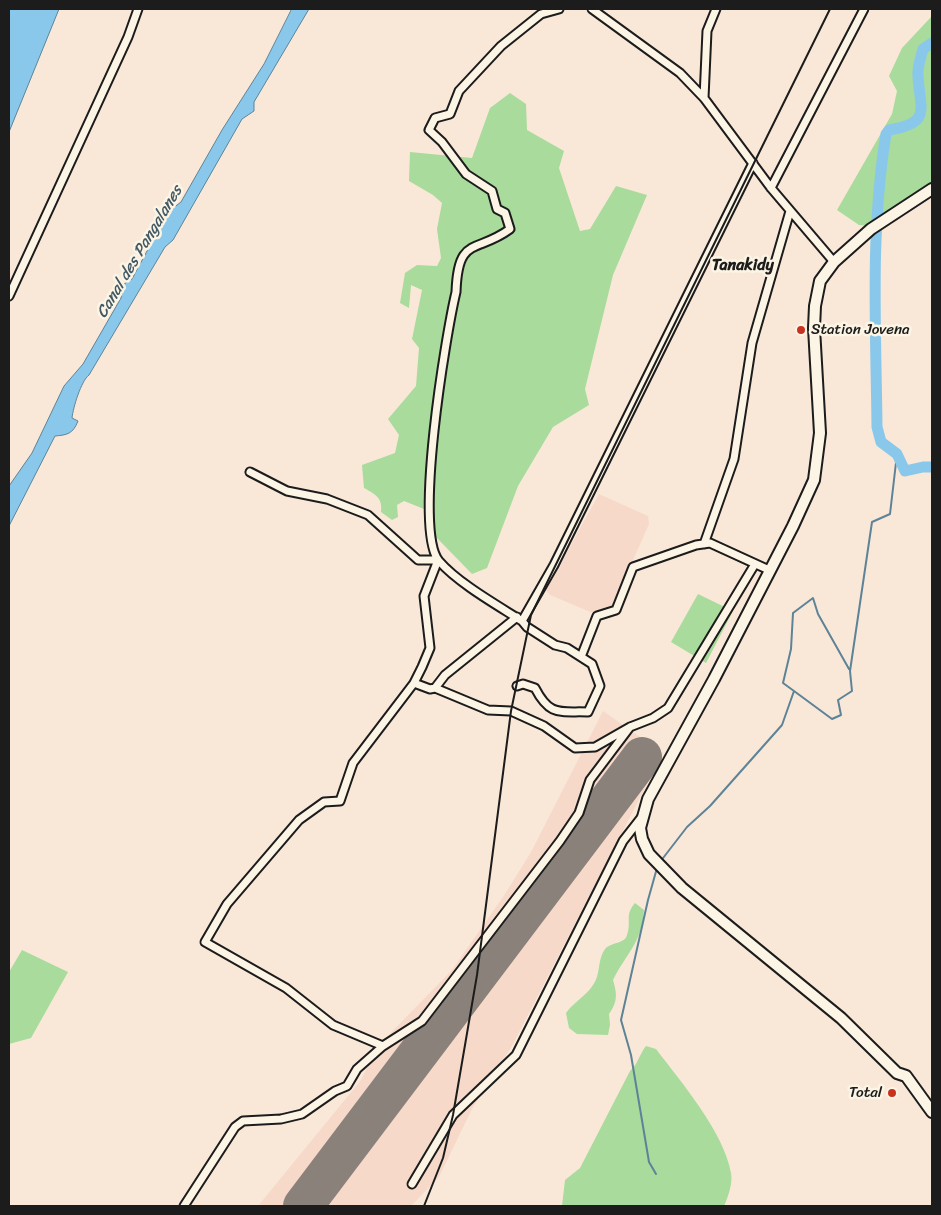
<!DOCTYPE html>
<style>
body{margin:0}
#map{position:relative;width:941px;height:1215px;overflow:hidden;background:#f9e8d8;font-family:Sriracha,sans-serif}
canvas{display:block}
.frame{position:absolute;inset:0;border:10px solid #1c1c1c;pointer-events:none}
</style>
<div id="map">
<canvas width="941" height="1215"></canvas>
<div class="frame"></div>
</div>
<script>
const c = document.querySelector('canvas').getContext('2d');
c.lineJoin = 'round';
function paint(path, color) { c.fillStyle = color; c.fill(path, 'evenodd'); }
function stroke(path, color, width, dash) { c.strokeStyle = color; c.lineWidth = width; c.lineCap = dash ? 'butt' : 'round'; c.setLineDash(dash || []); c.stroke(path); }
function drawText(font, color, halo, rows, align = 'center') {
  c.font = font + ' Sriracha,sans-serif'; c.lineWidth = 5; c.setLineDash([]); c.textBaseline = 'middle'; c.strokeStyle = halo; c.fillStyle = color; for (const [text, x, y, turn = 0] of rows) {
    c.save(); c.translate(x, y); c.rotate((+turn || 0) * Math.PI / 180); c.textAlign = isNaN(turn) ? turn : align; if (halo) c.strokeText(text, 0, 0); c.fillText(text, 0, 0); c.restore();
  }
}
paint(new Path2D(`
 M599,494L648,516L649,524L612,608V615L595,614L550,595L546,590Z
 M603,711L663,753L512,1046L472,1109L439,1177L411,1206H258L361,1080L377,1047L452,970L505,894L531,852Z`), '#f6d9c9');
paint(new Path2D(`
 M932,16V183L868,226L859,225L837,210L892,114L897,91L889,76L902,48Z
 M510,93L526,104L527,130L564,151L559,168L580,231L590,229L616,186L647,195L613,275L585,389L589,405L553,427L518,486L487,568L472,574L436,537L434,513L404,501L397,505L398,517L392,520L381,512C383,498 375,494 364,488L362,465L395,453L399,435L388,419L416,386L419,348L412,339L422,290L411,285L409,308L400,303L405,273L417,265L437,266L441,258L437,229L442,203L433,195L409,181L410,152L472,158L490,108Z
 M698,594L733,611L706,663L671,642Z
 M635,903L644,910C642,943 627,952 613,980C617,994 618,1001 609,1014L610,1025L608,1035L577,1034L569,1028L566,1013C574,1002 586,996 593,985C601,974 597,960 605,949C611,942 625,944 627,935C632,921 624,916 635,903Z
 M22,950L68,972L31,1038L9,1044V972Z
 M646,1046L656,1049C681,1082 724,1132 731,1173C733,1183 728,1197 724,1206H562L565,1180L580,1168L630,1071C638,1064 639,1055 646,1046Z`), '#a8db9c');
const water = new Path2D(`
 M9,9H59L9,132Z
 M292,9H309L254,102V111L242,119L173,240L165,247L89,375C81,381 73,408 72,418L78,421C73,434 67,435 55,436L9,526V486L32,453L64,386L83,364L121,298L124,284L132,279L168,212L181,202L222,130L264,64Z`);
paint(water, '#89c8ea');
stroke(water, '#5d8398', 1);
stroke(new Path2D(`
 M794,691L783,683L791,649L793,613L813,598L818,614L849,669
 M660,862L687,827L710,806L782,725L794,691L832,719L841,715L838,700L852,691L850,671L872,522L890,514L897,454
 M656,1174L649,1162L631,1055L621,1020L648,900L657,868`), '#5d8398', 2);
stroke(new Path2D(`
 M932,43L923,49C921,57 917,67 918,76C920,110 932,123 889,130L886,134C870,232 876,329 877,427L881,442L897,454L905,471L923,467H932`), '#89c8ea', 11);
stroke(new Path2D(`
 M303,1206L642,757`), '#8a827a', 40);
const minor = new Path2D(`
 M592,9L680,73L704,98L771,188L834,262
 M704,98L707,31L716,9
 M771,188L864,9
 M9,296L128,37L138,9
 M250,472L287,491L327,499L368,515L418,560H438L424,596L430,648L422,667L414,683L353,763L340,801L324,802L299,820L227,904L205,942L286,988L333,1025L383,1046
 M704,544L734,459L752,343L790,211
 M522,621L554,565L753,163
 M581,657L597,616L616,610L633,567L696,545L710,543L769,570
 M414,683L430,689L435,688L488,710L511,711L544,726L575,748L595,747L630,727L653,718L668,708L755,564
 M517,686L523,684L535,688C550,717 560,711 588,712L600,686L592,664L567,648L555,645L527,627L522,621C497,605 458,583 439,561C413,531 446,334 456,292C458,235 476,254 510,229L505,213L497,209L492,191L466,174L442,142L429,130L435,118L450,114L459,91L501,46L541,14L559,9
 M435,688L445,675L517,617
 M412,1184L453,1115L516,1055L623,841L641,818
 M184,1206L235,1127L243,1121L281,1119L302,1114L335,1091L347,1086L357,1069L383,1046L422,1021L560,841L579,813L590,780L630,727`);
const secondary = new Path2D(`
 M932,189L871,229L834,262L820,281L815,306L814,328L820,433L814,480L793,526L714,679L648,799L640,828L642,839L649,854L682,888L841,1018L897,1073L906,1076L932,1112`);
stroke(minor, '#1c1c1c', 11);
stroke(secondary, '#1c1c1c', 14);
stroke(minor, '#fcf5e5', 7);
stroke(secondary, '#fcf5e5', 10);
stroke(new Path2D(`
 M424,1206L443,1158L453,1115L477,975L511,711L531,615L830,9`), '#1c1c1c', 2);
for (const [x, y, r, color] of [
 [801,330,5,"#c8321e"],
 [892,1093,5,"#c8321e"]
]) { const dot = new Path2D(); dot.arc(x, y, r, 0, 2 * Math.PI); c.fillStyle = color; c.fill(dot); stroke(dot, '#fcf5e5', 2); }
drawText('15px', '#1c1c1c', '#fcf5e5', [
 ["Station Jovena",811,330],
 ["Total",882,1093,"right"]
], 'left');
drawText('italic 16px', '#425864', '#fcf5e5', [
 ["Canal des Pangalanes",140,252,-59]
]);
drawText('bold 16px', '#1c1c1c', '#fcf5e5', [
 ["Tanakidy",743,266]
]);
</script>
